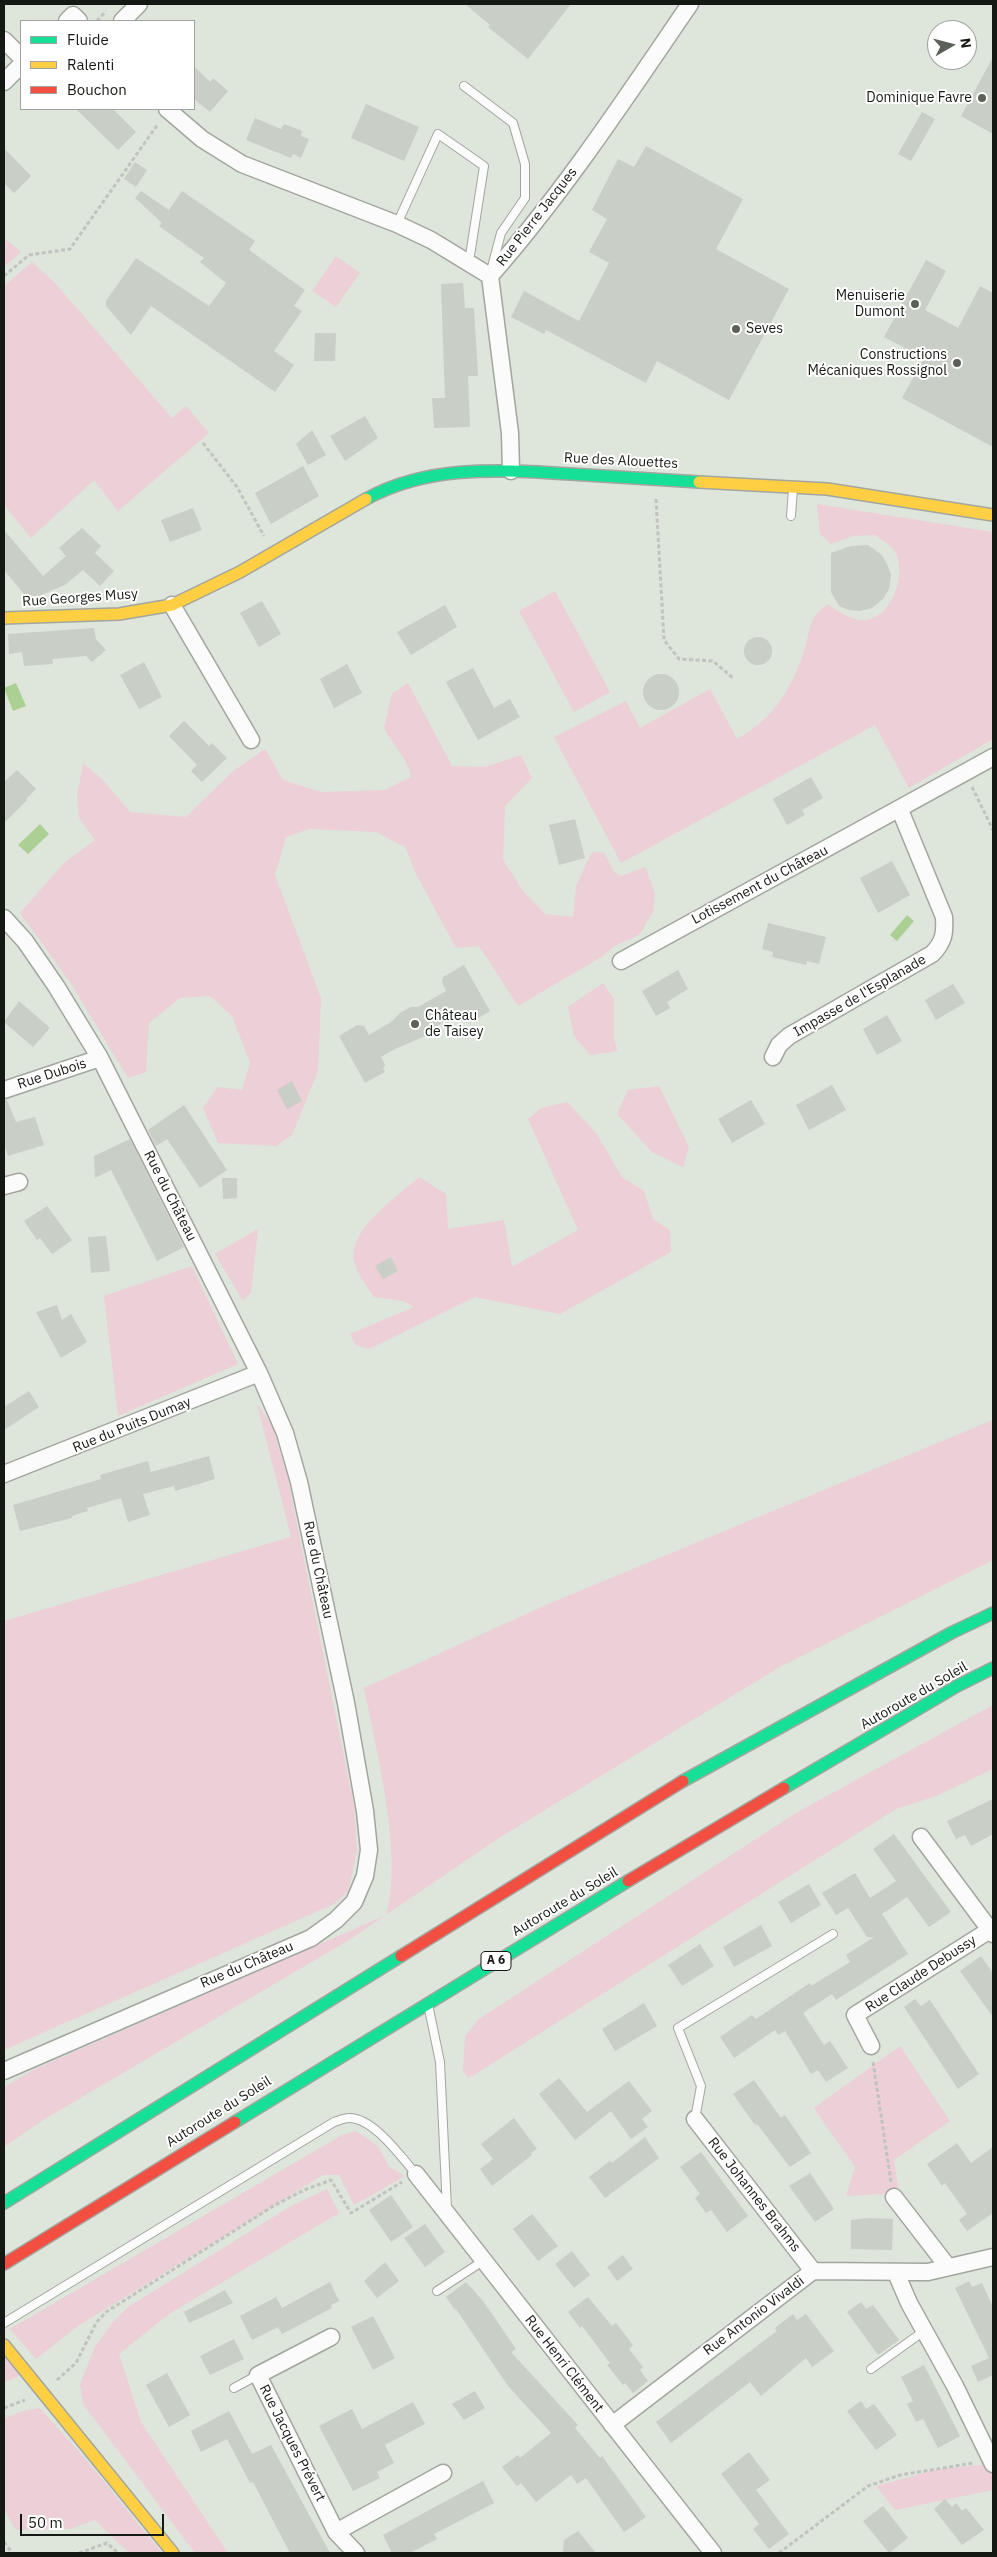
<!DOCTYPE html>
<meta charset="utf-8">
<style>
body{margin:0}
#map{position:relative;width:997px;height:2557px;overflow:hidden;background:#dee5db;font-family:"IBM Plex Sans",sans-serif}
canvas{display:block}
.frame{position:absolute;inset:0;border:5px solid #151913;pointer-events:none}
.legend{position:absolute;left:20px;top:20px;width:175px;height:90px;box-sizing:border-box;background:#fff;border:1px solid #a1a3a1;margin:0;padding:6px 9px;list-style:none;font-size:15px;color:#151913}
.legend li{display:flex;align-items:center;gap:10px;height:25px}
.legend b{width:25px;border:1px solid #a1a3a1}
.north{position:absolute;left:927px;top:20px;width:50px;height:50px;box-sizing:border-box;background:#fff;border:1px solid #a1a3a1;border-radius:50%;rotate:82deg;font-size:14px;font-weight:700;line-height:20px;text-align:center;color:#151913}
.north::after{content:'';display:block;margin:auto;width:18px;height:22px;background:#5b6059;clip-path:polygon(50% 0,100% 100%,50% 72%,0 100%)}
.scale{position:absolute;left:20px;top:2514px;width:144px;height:22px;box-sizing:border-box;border:2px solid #151913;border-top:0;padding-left:6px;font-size:15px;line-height:18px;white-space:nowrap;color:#151913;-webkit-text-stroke:4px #fff;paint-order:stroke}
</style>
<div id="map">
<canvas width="997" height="2557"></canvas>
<div class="frame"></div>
<ul class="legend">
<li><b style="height:6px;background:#16e098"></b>Fluide</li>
<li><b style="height:6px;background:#ffcf43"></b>Ralenti</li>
<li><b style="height:6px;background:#f24e42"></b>Bouchon</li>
</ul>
<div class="north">N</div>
<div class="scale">50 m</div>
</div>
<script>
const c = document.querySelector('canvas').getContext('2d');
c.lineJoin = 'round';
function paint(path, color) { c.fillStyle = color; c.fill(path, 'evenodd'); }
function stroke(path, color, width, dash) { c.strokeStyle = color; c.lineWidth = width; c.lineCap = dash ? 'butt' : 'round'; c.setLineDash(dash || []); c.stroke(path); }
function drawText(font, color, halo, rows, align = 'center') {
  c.font = font + ' "IBM Plex Sans",sans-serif'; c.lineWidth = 4; c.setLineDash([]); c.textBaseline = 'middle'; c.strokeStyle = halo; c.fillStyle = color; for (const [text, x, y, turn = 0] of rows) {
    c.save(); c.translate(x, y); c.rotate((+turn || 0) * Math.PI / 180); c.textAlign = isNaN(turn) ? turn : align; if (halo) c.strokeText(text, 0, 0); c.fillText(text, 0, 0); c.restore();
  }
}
paint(new Path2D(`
 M4,238L21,252L4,267Z
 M336,256L360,273L336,307L312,291Z
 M32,262L55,283L172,418L186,406L209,433L118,511L94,480L31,538L4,505V286Z
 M817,504L993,532V739L909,788L875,725L621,863L554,737L626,701L640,728L710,689L737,739C775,718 792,688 805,648C812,624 807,622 827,604C839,611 851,621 865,620C893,618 909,570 893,549C889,544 880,539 875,535L853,536L831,544L820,534Z
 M555,591L610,692L574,712L519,611Z
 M408,683L452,766L485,767L521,755L532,778L505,806L503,860L523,891L545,914L573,917L576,886L592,852L604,853L615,873L621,876L645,867L655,893L653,912L639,935L616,945L603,956L518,1006L479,946L456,948L416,874L405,847L376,832L309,829L286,837L275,875L321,998L318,1071L292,1135L276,1146L218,1143L203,1108L218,1087L242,1090L250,1063L232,1016L210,996L180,998L149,1023L146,1072L128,1078L70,982L20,913L64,863L95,840L79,817L77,797L83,763L103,780L130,812L186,817L232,772L265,749L283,780L321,792L385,790L411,777C408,758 393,746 384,728L392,694Z
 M603,983L614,999V1037L617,1051L590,1055L574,1036L568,1007Z
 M659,1086L689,1147L683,1167L652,1152L617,1114L628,1090Z
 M567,1102L596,1133L622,1177L644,1191L653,1219L670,1230L671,1252L560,1314L475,1297L369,1349L356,1345L350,1334L414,1307L403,1301L374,1297C368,1288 360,1278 356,1267C341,1233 398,1197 419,1177L446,1194L448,1229L504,1220L512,1267L578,1230L528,1119L541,1108Z
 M258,1229L251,1292L243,1301L215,1254Z
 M192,1266L238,1364L118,1416L104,1296Z
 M257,1404L272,1425L287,1475L354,1806L357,1850L348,1891L334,1904L4,2050V1621L291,1537Z
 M993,1420V1560L778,1668L499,1838L349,1940L43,2120L4,2147V2087L35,2069L386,1915C404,1857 376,1749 364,1688L548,1604Z
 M993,1705V1769L936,1796L896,1809L469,2078L463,2071L465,2036L479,2019L796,1813Z
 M900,2046L950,2121L894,2160L899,2193L846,2196L855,2167L814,2108Z
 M356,2131L378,2146L389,2167L405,2176L354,2205L339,2175H323L78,2326L36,2359L10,2329L342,2135Z
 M327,2189L339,2213L169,2314L119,2354L141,2422L228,2553H195L83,2404L80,2384L95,2347L111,2324L128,2307L291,2206Z
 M4,2356L20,2375L4,2383Z
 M40,2408L83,2456L162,2553H129L95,2520L70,2529L16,2530L4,2510V2418L23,2411Z
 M988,2464L993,2474V2490L895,2510L876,2486L935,2470Z`), '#eccfd7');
paint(new Path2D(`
 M16,683L26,706L13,711L4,688Z
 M40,824L49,834L28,854L18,845Z
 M907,915L914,921L897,941L890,935Z`), '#acd094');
paint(new Path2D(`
 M465,4H571L528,59L488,27L490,25Z
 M993,57V134L961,116Z
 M194,66L210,82L213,78L228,91L210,112L194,99Z
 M366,104L419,127L404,161L351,138Z
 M76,109H113L136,132L118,150Z
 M922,112L935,119L911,161L898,154Z
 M255,118L281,129L284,124L302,131L301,136L309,139L301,158L293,154L291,158L246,140Z
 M646,146L743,199L716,249L789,289L729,400L657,361L646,383L546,330L544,334L511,317L524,291L579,321L609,263L589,252L607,219L592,210L618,159L634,167Z
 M4,148L31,176L14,193L4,183Z
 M135,162L147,170L136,187L124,179Z
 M141,191L169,210L182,191L255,241L249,250L305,290L294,306L302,311L274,351L294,365L275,392L151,306L131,335L106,306V301L136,258L209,306L226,283L200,262L204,258L159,226L162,223L135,198Z
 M926,260L946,271L925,310L958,328L980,286L993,293V447L902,398L924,358L884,337Z
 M463,283L465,308H474L478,376H468L470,427L434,428L432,398H445L441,284Z
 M315,333H336L335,361H314Z
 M365,416L378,438L345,461L330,436Z
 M312,430L326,455L308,465L296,444Z
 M303,466L319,496L271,524L255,493Z
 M193,508L202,530L170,542L161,520Z
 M82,528L101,546L95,553L114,571L100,586L83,570L65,585L29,600L4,570V530L43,576L66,556L59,548Z
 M868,545L882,555L888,566L891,575L889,589L883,599L872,608L860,611L849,610L839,606L831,592V553L851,546Z
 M262,601L281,634L259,647L240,613Z
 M445,605L457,627L411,655L397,632Z
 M94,628L96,639L106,650L92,662L86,656L52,659L53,664L24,666L22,652L9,654L8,634Z
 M744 651a14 14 0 1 1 28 0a14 14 0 1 1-28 0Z
 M144,662L162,697L139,709L120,675Z
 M347,664L362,693L334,708L320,679Z
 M473,668L494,708L510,699L520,717L478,740L446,682Z
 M643 692a18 18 0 1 1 36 0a18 18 0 1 1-36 0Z
 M184,721L209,746L212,743L227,758L202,782L191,771L197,765L169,736Z
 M17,770L36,789L26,799L27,800L4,823V782Z
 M811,777L823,798L802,810L805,815L787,825L773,799Z
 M575,819L585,858L559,865L549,825Z
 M892,861L910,895L878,913L860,878Z
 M768,923L826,937L819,964L807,961L806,965L772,957L773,952L762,949Z
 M464,965L490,1011L470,1023L463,1021L459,1013L437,1026L425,1036L395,1049L381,1057L385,1065L383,1069L385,1072L365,1083L339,1036L357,1025L364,1026L369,1035L391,1022L400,1013L411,1007H418L446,991L442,982L443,977Z
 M678,970L688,989L667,1002L670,1008L656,1016L642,991Z
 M953,984L965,1003L936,1020L925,1000Z
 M19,1001L50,1028L33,1047L4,1022Z
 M887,1015L902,1041L877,1055L863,1029Z
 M292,1081L302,1101L287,1109L277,1090Z
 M832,1085L846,1110L809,1130L796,1105Z
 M4,1100H7L16,1122L35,1117L44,1145L8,1156L4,1144Z
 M751,1100L765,1124L732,1143L718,1119Z
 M184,1105L227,1170L200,1188L167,1139L156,1146L148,1130Z
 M130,1139L184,1247L157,1261L111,1170L95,1178L94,1156Z
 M222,1178H237V1198L223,1199Z
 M47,1206L72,1240L52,1254L40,1238L37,1240L24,1221Z
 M106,1236L110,1271L91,1273L88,1237Z
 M391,1257L398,1271L383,1279L375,1266Z
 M57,1305L62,1320L71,1314L87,1342L61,1358L36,1312Z
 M29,1391L39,1407L4,1430V1407Z
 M209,1456L215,1479L175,1491L174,1486L143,1494L150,1515L128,1522L121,1498L87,1508L88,1511L72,1516V1518L20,1531L13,1505L101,1479L100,1475L148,1461L151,1472Z
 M993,1799V1834L971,1846L965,1835L956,1839L947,1821Z
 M894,1834L951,1912L929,1927L907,1897L882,1914L908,1954L836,2000L832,1994L803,2013L824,2045L830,2041L848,2068L826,2082L818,2070L811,2074L785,2031L778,2035L775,2030L734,2058L720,2037L752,2015L756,2019L810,1983L811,1986L850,1962L846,1955L874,1937H867L848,1908L836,1915L822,1893L855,1873L870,1898L896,1881L873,1849Z
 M809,1884L821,1905L791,1923L778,1902Z
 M761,1925L772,1946L734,1967L723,1947Z
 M700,1944L714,1966L682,1986L668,1965Z
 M981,1956L993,1973V2017L960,1971Z
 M915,1999L921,2006L930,2000L979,2074L958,2089L904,2007Z
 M644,2003L657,2026L615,2051L602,2029Z
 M559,2078L587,2112L629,2081L652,2111L642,2119L648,2127L631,2139L611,2111L575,2140L539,2094Z
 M754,2080L781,2118L785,2115L811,2153L790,2167L757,2124L755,2125L733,2094Z
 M514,2118L537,2149L531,2153L532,2155L492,2186L480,2169L493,2159L481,2144Z
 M645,2137L659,2158L605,2198L589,2177L610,2161L612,2163Z
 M957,2143L971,2163L993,2147V2213L967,2231L959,2220L967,2214L945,2183L942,2186L927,2164Z
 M701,2152L748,2216L727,2232L711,2210L706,2213L695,2198L700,2194L680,2167Z
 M810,2173L834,2209L815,2222L789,2186Z
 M391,2195L413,2227L391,2242L369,2210Z
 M532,2214L558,2246L538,2261L513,2229Z
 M869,2218L893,2219L892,2250L851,2249V2220Z
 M425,2224L445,2252L425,2267L404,2238Z
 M572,2251L590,2275L574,2288L555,2264Z
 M623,2255L633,2269L617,2281L607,2267Z
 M385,2262L399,2281L377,2298L364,2281Z
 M969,2281L972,2287L982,2283L993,2307V2375L978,2382L971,2366L989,2358L955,2288Z
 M330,2282L339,2301L331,2305L332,2308L282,2334L278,2327L252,2340L240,2316L276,2297L282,2308Z
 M466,2282L483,2301L516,2349L511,2352L578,2425L575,2428L600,2458L602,2456L646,2517L624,2532L586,2478L577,2484L571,2475L536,2502L521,2483L517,2486L502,2467L518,2455L520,2458L551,2433L508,2386L456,2309L455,2310L446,2297Z
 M225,2290L233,2303L189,2323L184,2312Z
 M588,2297L612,2326L616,2323L633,2345L629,2349L643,2367L640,2370L648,2381L633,2393L625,2383L623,2385L607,2365L610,2363L582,2326L580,2328L568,2312Z
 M861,2302L866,2309L873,2305L899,2340L878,2355L847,2312Z
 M793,2314L797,2320L806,2314L834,2351L812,2367L806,2358L761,2396L750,2382L671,2443L656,2422L777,2331L775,2328Z
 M373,2316L395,2358L373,2370L351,2327Z
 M234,2339L244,2359L210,2375L200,2356Z
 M924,2365L960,2436L938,2448L923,2419L916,2422L907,2404L913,2401L901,2377Z
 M167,2373L190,2415L169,2427L146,2385Z
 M475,2391L485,2408L464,2420L452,2404Z
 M861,2401L866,2409L874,2404L897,2435L876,2450L847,2411Z
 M413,2402L425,2424L385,2445L394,2463L377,2472L380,2478L353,2491L319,2426L352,2409L362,2429Z
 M229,2411L252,2454L271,2445L330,2553H290L253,2482L250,2483L227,2439L201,2452L191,2431Z
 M749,2452L770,2480L756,2490L789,2534L769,2549L753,2529L759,2524L721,2474Z
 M483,2481L494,2503L434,2534L437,2539L410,2553H392L383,2535Z
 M945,2499L952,2507L956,2503L962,2511L966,2508L984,2530L962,2545L934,2509Z
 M883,2506L908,2538L889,2553L863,2521Z
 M578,2531L596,2553H563L564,2540Z`), '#c9cec6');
const lane = new Path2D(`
 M464,86L513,123L525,164V198L501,233L492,267
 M397,224L438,134L484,166L469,262
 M791,516L793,489
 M429,2009L440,2062L447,2209
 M695,2119L701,2086L678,2028L833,1934
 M437,2291L483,2261
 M4,2323L334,2122C338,2121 344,2118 349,2118C374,2118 401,2157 416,2174
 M871,2369L924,2331
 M234,2388L258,2375`);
const street = new Path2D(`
 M67,21L73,15L79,21
 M122,21L139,4
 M4,40L21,57
 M4,82L21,65
 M167,109L202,139L242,164L397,224L431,240L490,276
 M490,276C564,192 627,96 690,4
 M490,276L510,433L511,471
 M172,605L251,740
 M4,918L25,941L56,986L100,1058L259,1373L285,1433L299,1482L346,1703L365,1811L369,1850L365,1876L354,1902L336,1920L311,1938L4,2071
 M621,961L993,757
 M773,1057L779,1045L789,1036L932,954C944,942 945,933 944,917L900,810
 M4,1090L100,1058
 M4,1186L19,1182
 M4,1474L259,1373
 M921,1837L993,1934
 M871,2046L855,2015L993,1928
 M695,2119L813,2271
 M416,2174L713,2553
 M894,2197L948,2267
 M896,2273L909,2303L955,2386L993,2464
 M331,2337L258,2375L336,2532L356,2553
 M612,2425L813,2271L928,2272L993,2257
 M336,2532L443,2473`);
const fast = new Path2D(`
 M366,499C429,464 501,470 570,474C613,477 656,479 699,482
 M683,1781L951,1633L993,1613
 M784,1788L957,1686L993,1668
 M235,2122L628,1881
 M4,2203L401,1956`);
const slow = new Path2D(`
 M699,482L827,489L993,515
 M4,618L119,614L172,605L240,572L366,499
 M4,2345L173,2553`);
const jam = new Path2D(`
 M628,1881L784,1788
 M401,1956L683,1781
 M4,2264L235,2122`);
stroke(lane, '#a2a69f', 10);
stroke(street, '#a2a69f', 19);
stroke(fast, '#a2a69f', 14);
stroke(slow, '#a2a69f', 14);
stroke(jam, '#a2a69f', 14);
stroke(new Path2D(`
 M97,21L106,11
 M4,276L29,255L70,249L158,124
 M203,443L237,487L264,536
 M656,499L664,640L679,659L713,661L733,678
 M972,787L993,830
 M873,2062L891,2182
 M57,2380L76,2363L96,2323L106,2312L275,2205L304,2190L331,2180L351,2213L402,2182
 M4,2408L25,2400
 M4,2542L12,2553
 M79,2553L107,2543L118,2553
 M779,2553L868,2486L900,2475L974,2463`), '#c1c3c0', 3, [4, 2.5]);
stroke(lane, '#fafbfa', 8);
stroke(street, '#fafbfa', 16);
stroke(fast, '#16e098', 11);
stroke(slow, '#ffcf43', 11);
stroke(jam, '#f24e42', 11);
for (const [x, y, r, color] of [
 [982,98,5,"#5b6059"],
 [915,304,5,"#5b6059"],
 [736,329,5,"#5b6059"],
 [957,363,5,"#5b6059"],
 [415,1024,5,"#5b6059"]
]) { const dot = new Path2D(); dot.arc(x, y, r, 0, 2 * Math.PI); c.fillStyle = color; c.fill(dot); stroke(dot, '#fff', 2); }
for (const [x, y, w] of [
 [496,1961,30]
]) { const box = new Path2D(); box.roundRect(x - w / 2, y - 9.5, w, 19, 4); c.fillStyle = '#fff'; c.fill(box); stroke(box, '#151913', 1); }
drawText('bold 12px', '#151913', null, [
 ["A 6",496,1961]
]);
drawText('14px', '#151913', '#fff', [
 ["Dominique Favre",972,98],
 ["Menuiserie",905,296],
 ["Dumont",905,312],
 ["Seves",746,329,"left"],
 ["Constructions",947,355],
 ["Mécaniques Rossignol",947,371],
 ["Château",425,1016,"left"],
 ["de Taisey",425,1032,"left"]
], 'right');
drawText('14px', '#151913', '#fff', [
 ["Rue Pierre Jacques",537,217,-52],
 ["Rue des Alouettes",621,461,3],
 ["Rue Georges Musy",80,598,-4],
 ["Lotissement du Château",760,885,-28],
 ["Impasse de l'Esplanade",860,996,-30],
 ["Rue Dubois",52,1074,-18],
 ["Rue du Château",170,1196,63],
 ["Rue du Puits Dumay",132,1425,-22],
 ["Rue du Château",318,1570,78],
 ["Autoroute du Soleil",914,1696,-30],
 ["Autoroute du Soleil",565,1902,-31],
 ["Rue du Château",247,1965,-23],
 ["Rue Claude Debussy",921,1974,-33],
 ["Autoroute du Soleil",219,2112,-32],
 ["Rue Johannes Brahms",754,2195,52],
 ["Rue Antonio Vivaldi",754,2316,-37],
 ["Rue Henri Clément",564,2364,52],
 ["Rue Jacques Prévert",292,2443,63]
]);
</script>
